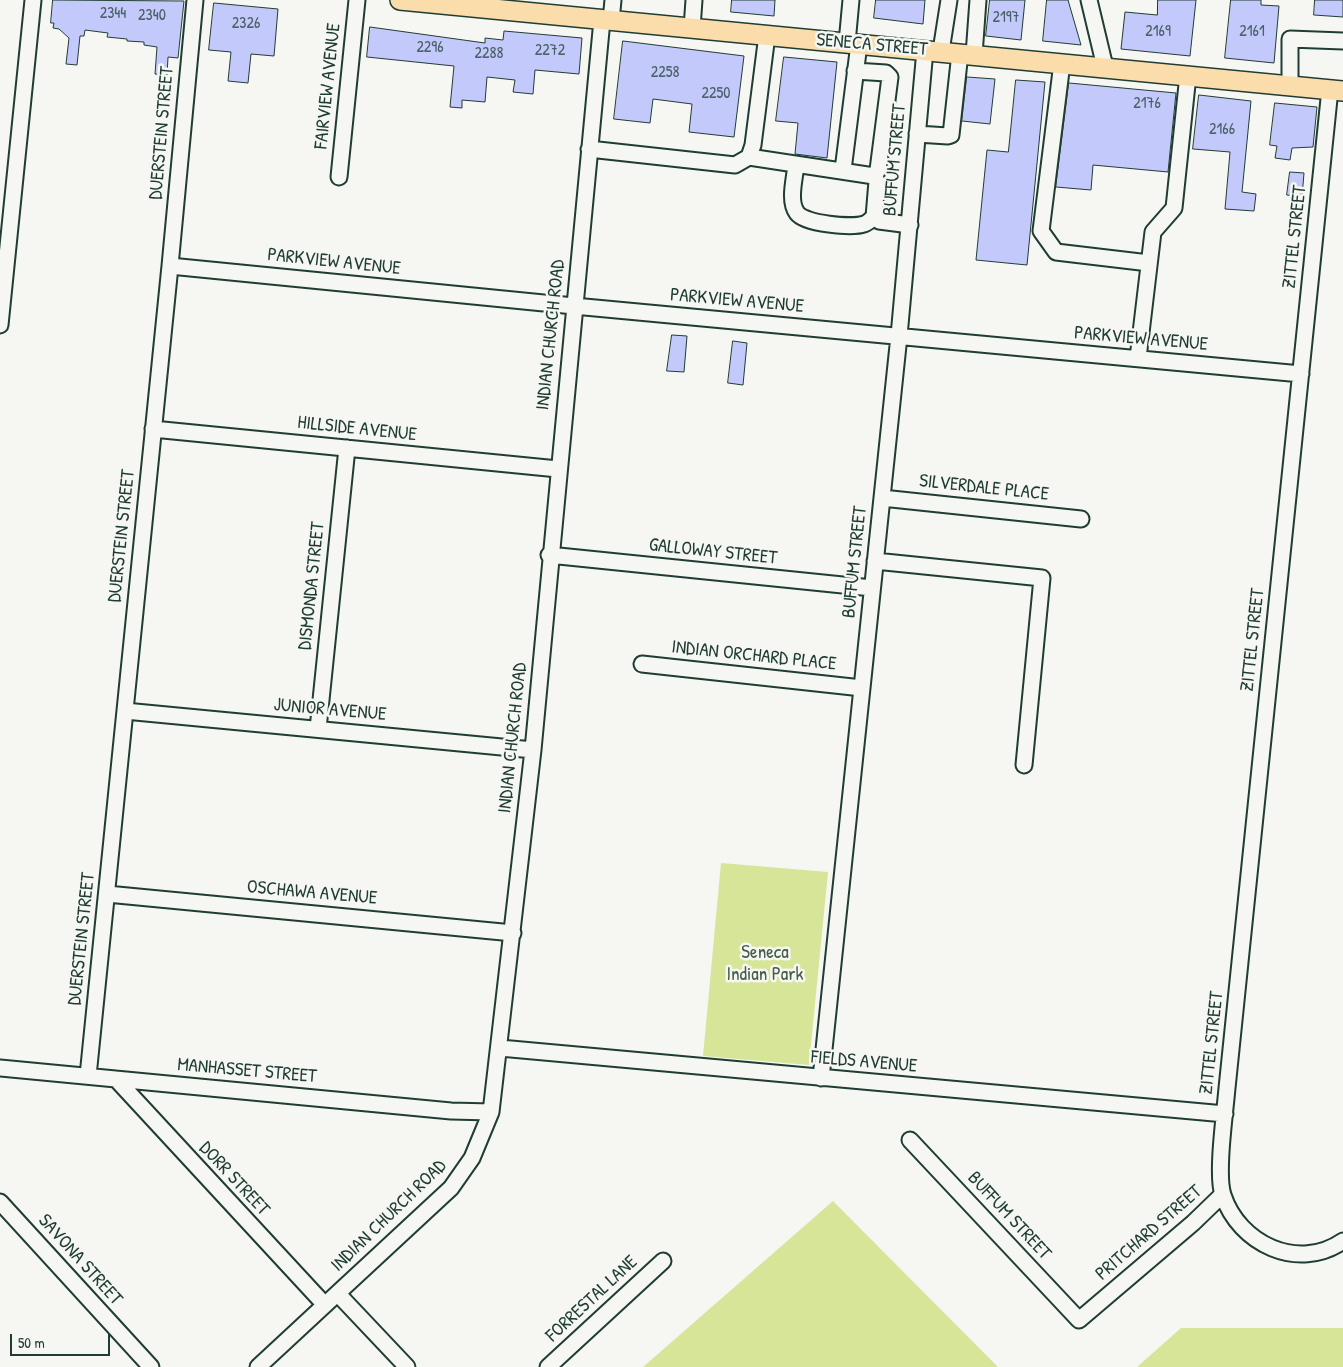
<!DOCTYPE html>
<style>
body{margin:0}
#map{position:relative;width:1343px;height:1367px;overflow:hidden;background:#f6f6f2;font-family:"Patrick Hand",sans-serif}
canvas{display:block}
.scale{position:absolute;left:10px;top:1334px;width:100px;height:22px;box-sizing:border-box;border:2px solid #1f3d34;border-top:0;padding-left:6px;font-size:15px;line-height:18px;white-space:nowrap;color:#1f3d34;-webkit-text-stroke:4px #f6f6f2;paint-order:stroke}
</style>
<div id="map">
<canvas width="1343" height="1367"></canvas>
<div class="scale">50 m</div>
</div>
<script>
const c = document.querySelector('canvas').getContext('2d');
c.lineJoin = 'round';
function paint(path, color) { c.fillStyle = color; c.fill(path, 'evenodd'); }
function stroke(path, color, width, dash) { c.strokeStyle = color; c.lineWidth = width; c.lineCap = dash ? 'butt' : 'round'; c.setLineDash(dash || []); c.stroke(path); }
function drawText(font, color, halo, rows, align = 'center') {
  c.font = font + ' "Patrick Hand",sans-serif'; c.lineWidth = 5; c.setLineDash([]); c.textBaseline = 'middle'; c.strokeStyle = halo; c.fillStyle = color; for (const [text, x, y, turn = 0] of rows) {
    c.save(); c.translate(x, y); c.rotate((+turn || 0) * Math.PI / 180); c.textAlign = isNaN(turn) ? turn : align; if (halo) c.strokeText(text, 0, 0); c.fillText(text, 0, 0); c.restore();
  }
}
paint(new Path2D(`
 M721,863L828,872L809,1065L703,1056Z
 M833,1201L998,1367H643Z
 M1181,1328H1343V1367H1137Z`), '#d7e598');
const building = new Path2D(`
 M53,0L184,1L178,58L168,57L167,75L155,74L157,47L144,45V42L127,41V39L107,37L108,33L85,30L84,36H80L77,65L66,64L69,38L59,29L53,28L54,23H51Z
 M732,0H775L774,16L731,12Z
 M876,0H925L923,24L874,18Z
 M990,0H1025L1021,40L986,36Z
 M1047,0H1068L1081,45L1043,41Z
 M1158,0H1196L1190,56L1121,49L1125,12L1157,15Z
 M1231,0H1261V5L1279,6L1274,63L1225,58Z
 M1315,0H1343V17L1314,15Z
 M214,3L278,9L274,56L251,54L248,83L228,81L231,52L209,50Z
 M370,27L485,43V38L503,40L504,31L582,38L579,74L535,70L533,94L513,92L515,80L487,77L485,102L462,100V108L450,107L454,66L367,57Z
 M623,41L744,56L734,137L689,132L692,104L653,99L650,123L614,119Z
 M784,57L837,62L827,158L795,154L798,123L776,121Z
 M967,77L995,79L990,124L962,121Z
 M1016,80L1045,82L1027,265L976,260L987,150L1008,152Z
 M1069,83L1176,93L1168,172L1093,165L1091,190L1056,187Z
 M1199,95L1251,101L1242,192L1256,194L1254,211L1225,209L1230,152L1193,149Z
 M1275,103L1317,107L1313,147L1292,148L1290,160L1275,158L1277,146L1270,145Z
 M1290,172L1304,173L1302,197L1287,195Z
 M672,335L687,336L684,372L667,371Z
 M733,341L747,343L743,385L728,383Z`);
paint(building, '#c4c9fb');
stroke(building, '#1f3d34', 1);
const minor = new Path2D(`
 M1089,0L1105,67
 M611,21L613,0
 M692,28L694,0
 M847,43L851,0
 M941,51L949,0
 M974,55L978,0
 M1062,63L1041,231L1056,252L1149,263
 M855,71L886,73L890,77L878,170L874,176
 M1290,85V39L1343,41
 M1330,89L1227,1088C1225,1113 1216,1174 1223,1195C1239,1244 1298,1272 1343,1241
 M917,134L948,136L951,135L960,53
 M589,149L735,165L749,157L753,145L767,35
 M749,157L874,176L877,181L874,217L879,221L910,225
 M796,164C795,178 788,201 797,213C805,224 852,228 864,224C868,223 871,219 874,217
 M843,170L859,44
 M339,177L357,0
 M170,266L574,306L1301,374
 M0,325L33,0
 M1138,358L1153,232L1174,208L1188,75
 M153,429L558,469
 M882,498L1081,519
 M549,555L872,588
 M875,561L1042,578L1024,765
 M642,664L862,688
 M125,711L533,750
 M318,729L347,448
 M107,894L513,933
 M500,1048L1225,1114
 M0,1068L451,1111L491,1112
 M88,1076L170,266L195,0
 M821,1078L899,336L925,50
 M116,1079L325,1305
 M910,1140L1079,1320L1193,1223L1222,1195
 M0,1202L151,1367
 M338,1294L407,1367
 M258,1367L451,1188L472,1158L491,1112L533,750L602,20
 M548,1367L663,1261`);
const major = new Path2D(`
 M400,0L1343,91`);
stroke(minor, '#1f3d34', 19);
stroke(major, '#1f3d34', 22);
stroke(minor, '#f6f6f2', 15);
stroke(major, '#faddab', 19);
drawText('16px', '#486066', null, [
 ["2344",113,14],
 ["2340",152,16],
 ["2197",1006,18],
 ["2326",246,24],
 ["2169",1158,32],
 ["2161",1252,32],
 ["2296",430,48],
 ["2272",550,51],
 ["2288",489,54],
 ["2258",665,73],
 ["2250",716,94],
 ["2176",1147,104],
 ["2166",1222,130]
]);
drawText('19px', '#1f3d34', '#f6f6f2', [
 ["SENECA STREET",872,45,5],
 ["FAIRVIEW AVENUE",328,86,-84],
 ["DUERSTEIN STREET",162,133,-85],
 ["BUFFUM STREET",895,160,-85],
 ["ZITTEL STREET",1295,237,-84],
 ["PARKVIEW AVENUE",334,262,6],
 ["PARKVIEW AVENUE",737,301,5],
 ["INDIAN CHURCH ROAD",551,335,-84],
 ["PARKVIEW AVENUE",1141,339,5],
 ["HILLSIDE AVENUE",357,429,6],
 ["SILVERDALE PLACE",984,488,6],
 ["DUERSTEIN STREET",122,536,-84],
 ["GALLOWAY STREET",713,552,6],
 ["BUFFUM STREET",855,562,-84],
 ["DISMONDA STREET",312,586,-84],
 ["ZITTEL STREET",1253,640,-84],
 ["INDIAN ORCHARD PLACE",754,656,6],
 ["JUNIOR AVENUE",330,710,5],
 ["INDIAN CHURCH ROAD",513,738,-84],
 ["OSCHAWA AVENUE",312,893,5],
 ["DUERSTEIN STREET",82,939,-84],
 ["ZITTEL STREET",1212,1043,-84],
 ["FIELDS AVENUE",864,1062,5],
 ["MANHASSET STREET",247,1071,5],
 ["DORR STREET",234,1179,47],
 ["INDIAN CHURCH ROAD",389,1216,-44],
 ["BUFFUM STREET",1009,1216,47],
 ["PRITCHARD STREET",1149,1233,-41],
 ["SAVONA STREET",80,1260,48],
 ["FORRESTAL LANE",592,1299,-43]
]);
drawText('19px', '#445f48', '#f6f6f2', [
 ["Seneca",765,953],
 ["Indian Park",765,975]
]);
</script>
